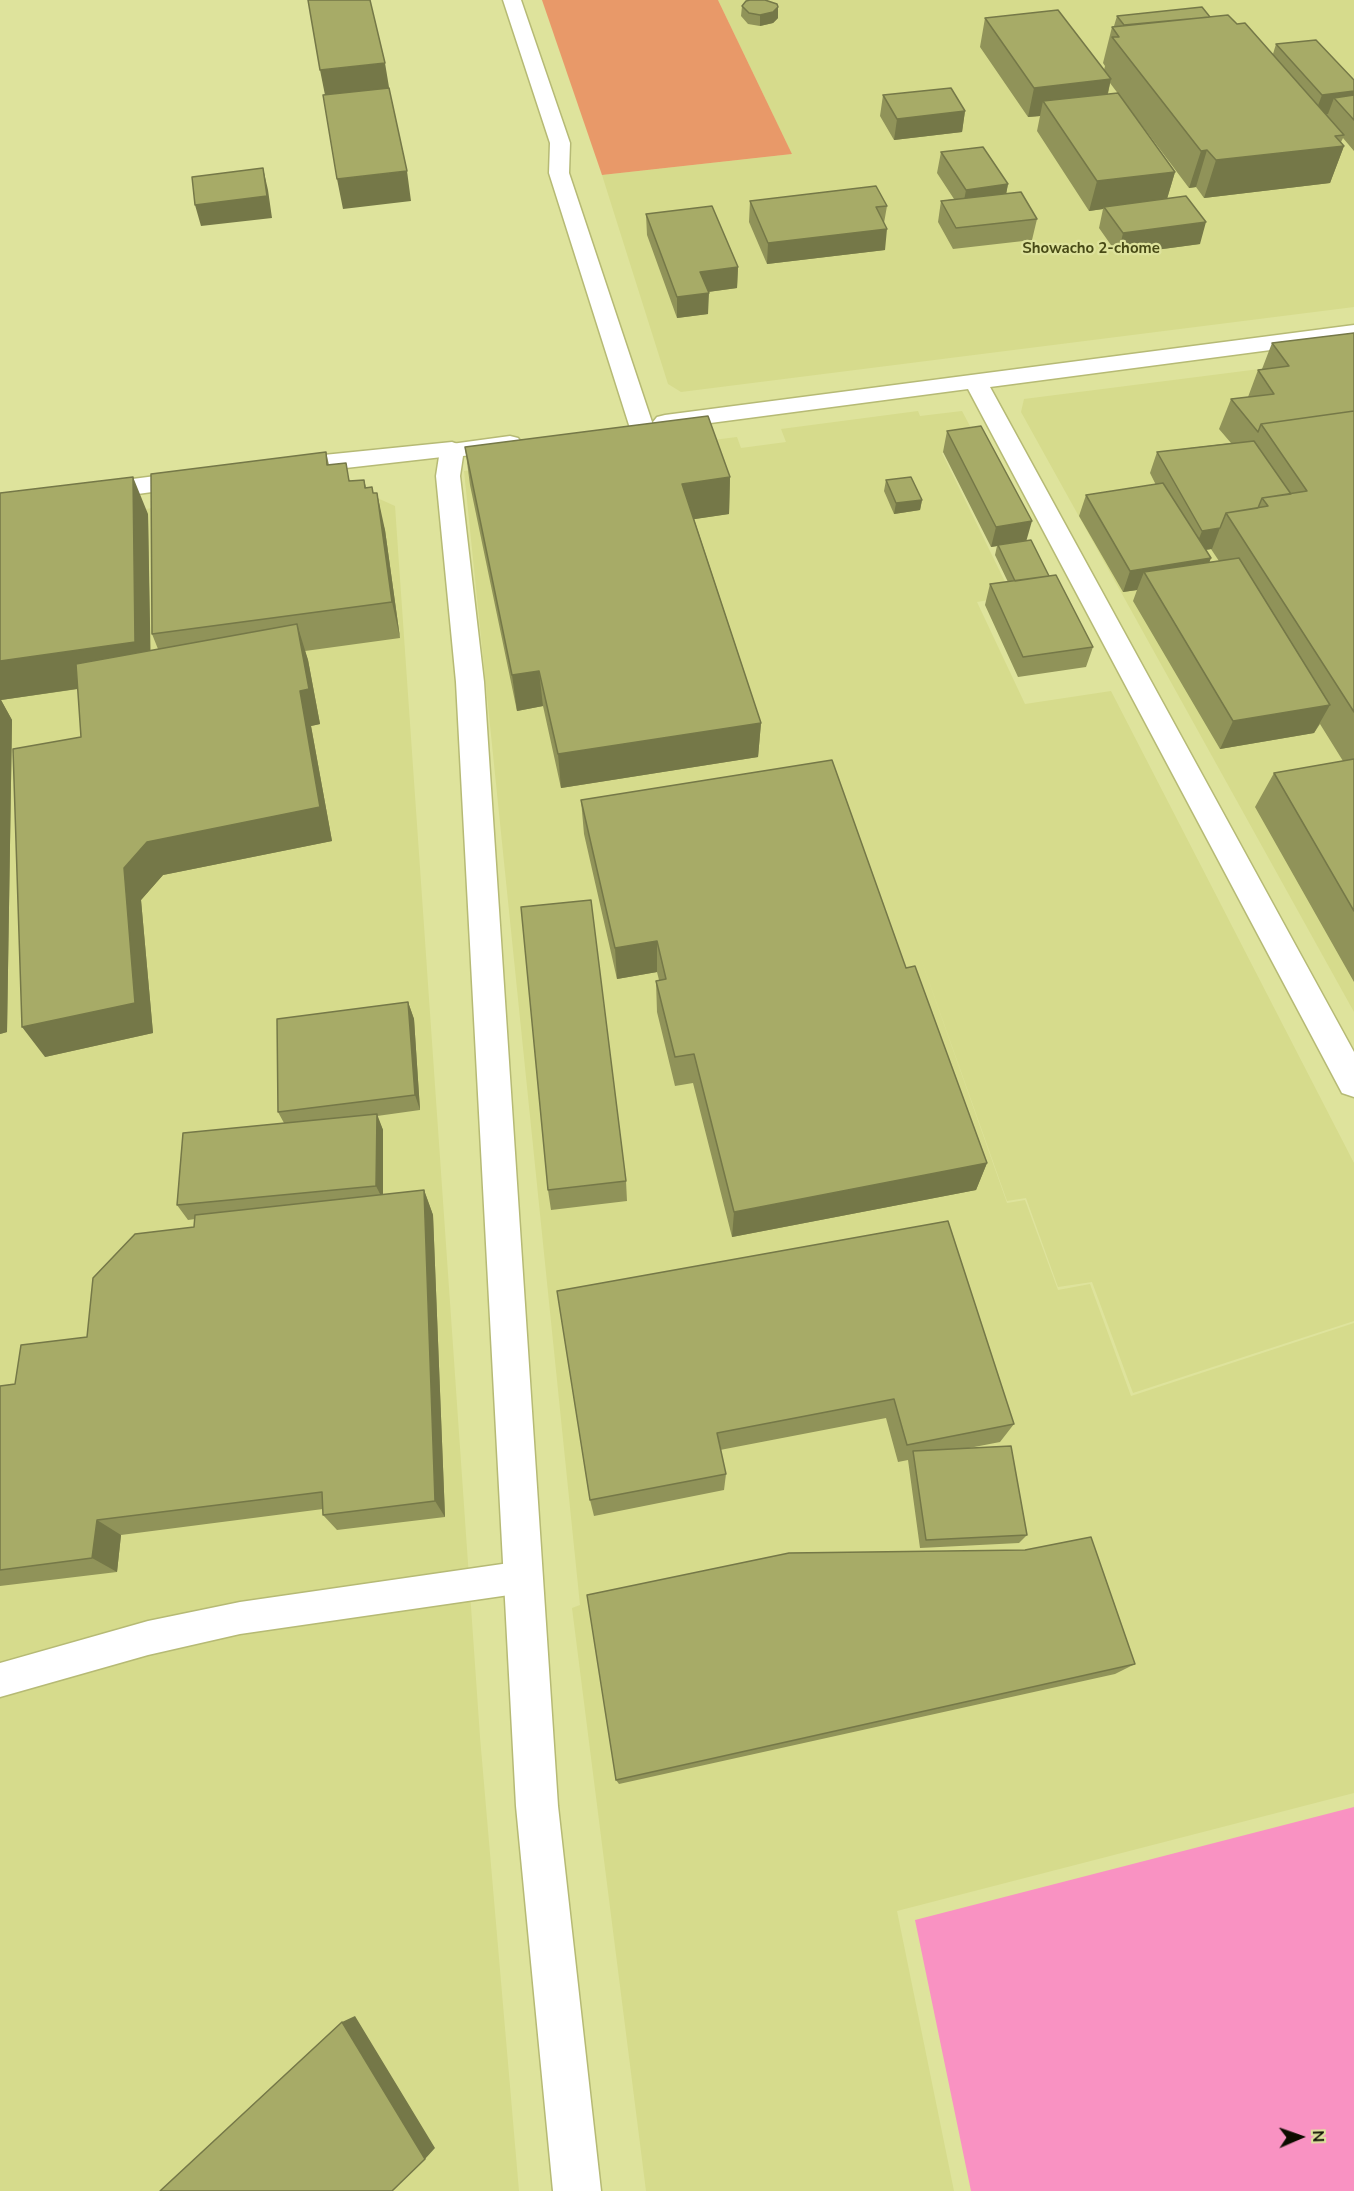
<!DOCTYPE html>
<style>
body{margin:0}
#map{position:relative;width:1354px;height:2191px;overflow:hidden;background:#dee39c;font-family:"Nunito Sans",sans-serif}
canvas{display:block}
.north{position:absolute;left:1270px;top:2107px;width:60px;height:60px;-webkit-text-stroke:4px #dee39c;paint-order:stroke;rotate:88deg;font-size:16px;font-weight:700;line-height:24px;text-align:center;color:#0d0d00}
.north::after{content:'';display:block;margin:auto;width:21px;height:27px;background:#0d0d00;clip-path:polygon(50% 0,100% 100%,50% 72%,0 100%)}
</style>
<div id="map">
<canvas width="1354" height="2191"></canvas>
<div class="north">N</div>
</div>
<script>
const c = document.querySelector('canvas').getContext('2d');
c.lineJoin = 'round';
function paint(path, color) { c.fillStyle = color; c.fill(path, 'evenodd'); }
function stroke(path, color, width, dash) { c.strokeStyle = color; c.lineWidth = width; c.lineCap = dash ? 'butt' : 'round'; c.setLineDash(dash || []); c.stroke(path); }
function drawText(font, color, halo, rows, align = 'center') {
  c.font = font + ' "Nunito Sans",sans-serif'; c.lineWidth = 4.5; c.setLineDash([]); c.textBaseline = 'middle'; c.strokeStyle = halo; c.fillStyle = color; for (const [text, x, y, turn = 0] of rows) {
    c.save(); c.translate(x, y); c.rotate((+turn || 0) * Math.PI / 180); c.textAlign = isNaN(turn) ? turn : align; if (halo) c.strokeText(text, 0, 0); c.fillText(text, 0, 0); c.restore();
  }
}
paint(new Path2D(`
 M718,0H1354V307L681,392L668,384L602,175L792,154Z
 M1354,357V1012L1021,412L1024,399Z
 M918,411L920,416L962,411L981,447L942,453L1012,596L977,602L1025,704L1111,691L1354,1163V1321L1133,1393L1092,1282L1058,1287L1026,1198L1007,1201L916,945L1007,1203L1025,1200L1058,1290L1090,1284L1131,1396L1354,1323V1793L897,1911L954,2191H646L572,1608L580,1605L464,471L737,437L741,448L786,442L781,429Z
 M342,482L395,506L480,1737L519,2191H0V529Z`), '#d6db8c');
paint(new Path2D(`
 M542,0H718L792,154L602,175Z`), '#e89969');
paint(new Path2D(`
 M1354,1807V2191H971L915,1920Z`), '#f992c2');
const service = new Path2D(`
 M523,1561L534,1566L539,1577L534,1588L523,1593L240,1634L148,1655L0,1697V1663L148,1621L240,1602Z`);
const minor = new Path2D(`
 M503,0H521L570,143L569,173L653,425L649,430L641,432L633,430L629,425L549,173L550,143Z
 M1354,325V339L990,387L1354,1052V1097L1342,1093L968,389L665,429L657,427L653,422L657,417L665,415Z
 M510,436L518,438L522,443L518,448L463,456L460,476L484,682L558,1806L601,2191H553L516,1806L456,682L436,476L440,450L444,445Z`);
const tertiary = new Path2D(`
 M452,442L460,445L464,450L460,455L284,475L275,472L272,467L275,462L284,459Z
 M194,471L203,473L206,479L203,485L94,500L85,498L82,492L85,486L94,484Z`);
stroke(service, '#b6ba75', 3);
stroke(minor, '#b6ba75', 3);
stroke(tertiary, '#b6ba75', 3);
paint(service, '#fff');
paint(minor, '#fff');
paint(tertiary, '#fff');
paint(new Path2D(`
 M742,6L778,18L773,23L760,26L748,24L741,16Z
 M1117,16L1210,17L1237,24L1273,54L1276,44L1354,80V151L1343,138L1341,142L1344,146L1330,183L1204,198L1196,187L1189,188L1110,83L1108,94L1175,172L1167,199L1200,244L1118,255L1099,228L1103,209L1089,211L1037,131L1040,116L1028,117L980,47L985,18L1104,70L1105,66L1103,63L1112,27L1114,26Z
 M883,95L965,111L962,132L894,140L880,116Z
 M941,152L1008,184L1006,194L1037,219L1032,240L953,249L938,222L941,201L954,199L937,173Z
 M750,201L887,206L884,223L885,250L767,264L749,222Z
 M646,214L738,267L737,288L708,292V314L677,318L647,235Z
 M1354,333V982L1255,807L1274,773L1343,761L1320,724L1314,733L1220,749L1133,601L1137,590L1123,592L1079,516L1086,495L1156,485L1150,473L1157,452L1231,443L1219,429L1231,399L1248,397L1258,370L1262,369L1272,343ZM1211,549L1219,561L1209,562L1211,558L1206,550Z
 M947,431L1026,541L1093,647L1086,667L1018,677L985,605L990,584L1008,582L995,555L997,546L991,547L943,452Z
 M465,447L730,477L729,514L694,519L761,723L758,757L561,788L543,706L517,711L470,485Z
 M326,452L329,465L351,481L364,480L366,487L373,493L385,530L400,638L305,651L308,660L320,724L311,726L332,841L163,875L141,900L153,1033L45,1057L81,737L78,689L1,700L12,720L7,1032L0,1034V493L148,514L150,651L158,649L152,634Z
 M886,480L922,500L920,510L894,514L884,491Z
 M581,800L906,968L987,1163L976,1190L732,1237L693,1083L675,1086L657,1012L656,981L659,980L657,972L617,979L584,834Z
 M408,1002L414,1019L420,1110L377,1116L383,1130V1195L424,1190L433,1215L445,1517L337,1530L323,1515V1509L121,1535L117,1572L0,1586V1386L15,1384L87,1337L194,1227L195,1219L188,1220L177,1205L284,1123L278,1112Z
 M626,1181L627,1201L551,1210L548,1190Z
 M557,1291L1014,1424L1000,1442L969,1448L1027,1535L1019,1543L920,1548L908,1460L898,1462L886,1418L720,1450L726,1474L724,1490L594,1516L590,1500Z
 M1135,1664L1115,1674L619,1784L616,1780Z`), '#909359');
paint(new Path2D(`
 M778,7V18L773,23L760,26V15Z
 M385,63L390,93L326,100L320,70Z
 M1111,79L1104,109L1043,101L1040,116L1028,117L1034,88Z
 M1354,91V111L1334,98L1328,114L1314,116L1322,95Z
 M965,111L962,132L894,140L897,119Z
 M1344,146L1330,183L1204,198L1216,160Z
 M1207,150L1196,187L1189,188L1201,151Z
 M263,168L268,190L272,218L201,226L195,205Z
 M407,171L411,201L343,209L337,179Z
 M1175,172L1166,202L1104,207L1103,209L1089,211L1097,181Z
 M1008,184L1004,205L962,211L966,190Z
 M1206,222L1200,244L1118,255L1123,233Z
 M887,229L885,250L767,264L768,243Z
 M738,267L737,288L700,293V272Z
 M709,293L708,314L677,318V297Z
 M133,477L148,514L151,678L1,700L12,720L7,1032L0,1034V661Z
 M730,477L729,514L682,521V484Z
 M377,493L385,530L400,638L392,602Z
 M922,500L920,510L894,514L896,503Z
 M1032,521L1026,542L998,545L997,546L991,547L996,527Z
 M1220,528L1212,549L1194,551L1202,531Z
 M1211,558L1203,579L1144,572L1137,590L1123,592L1130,571Z
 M297,624L308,660L320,724L311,726L332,841L163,875L141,900L153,1033L45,1057L22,1027L124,868L147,842L300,691Z
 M539,671L543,706L517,711L512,675Z
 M1330,705L1314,733L1220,749L1233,721Z
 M761,723L758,757L561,788L558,754Z
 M657,941V972L617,979L615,948Z
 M408,1002L414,1019L420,1110L415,1095Z
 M377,1114L383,1130V1200L376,1186Z
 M987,1163L976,1190L732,1237L734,1212Z
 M424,1190L433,1215L445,1517L435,1501Z
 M97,1520L121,1535L117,1572L92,1558Z
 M355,2016L435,2148L425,2159L342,2022Z`), '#757848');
const building = new Path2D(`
 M308,0H370L385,63L320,70Z
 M750,0H765L777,4L778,7L773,12L760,15L749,13L742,6L746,1Z
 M1202,7L1210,17L1124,25L1117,16Z
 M1058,10L1111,79L1034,88L985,18Z
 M1228,15L1237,24L1245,23L1344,135L1335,136L1344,146L1216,160L1207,150L1201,151L1112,37H1119L1112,27Z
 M1316,40L1354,80V91L1322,95L1276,44Z
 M389,88L407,171L337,179L323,95Z
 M951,88L965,111L897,119L883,95Z
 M1118,93L1175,172L1097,181L1043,101Z
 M1354,95V120L1334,98Z
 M983,147L1008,184L966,190L941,152Z
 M263,168L267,196L195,205L192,177Z
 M876,186L887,206L876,207L887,229L768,243L750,201Z
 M1021,192L1037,219L956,228L941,201Z
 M1186,196L1206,222L1123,233L1104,207Z
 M712,206L738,267L700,272L709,293L677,297L646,214Z
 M1354,333V411L1261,424L1258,432L1231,399L1274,394L1258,370L1289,366L1272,343Z
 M1354,411V712L1226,513L1268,506L1262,498L1307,491L1261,424Z
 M708,416L730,477L682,484L761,723L558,754L539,671L512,675L465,447Z
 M981,426L1032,521L996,527L947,431Z
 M1254,441L1291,494L1262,498L1258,508L1226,513L1220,528L1202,531L1157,452Z
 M326,452L327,465L346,463L349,481L364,480L365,488L372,487L373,493H377L392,602L152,634L151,474Z
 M133,477L135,642L0,661V493Z
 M911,477L922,500L896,503L886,480Z
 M1163,483L1211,558L1130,571L1086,495Z
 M1031,540L1049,576L1015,581L998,545Z
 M1239,558L1330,705L1233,721L1144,572Z
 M1056,575L1093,647L1023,657L990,584Z
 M297,624L309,689L300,691L320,807L147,842L124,868L135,1003L22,1027L13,749L81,737L76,664Z
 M1354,759V911L1274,773Z
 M832,760L906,968L915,966L987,1163L734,1212L694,1054L675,1057L656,981L666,979L657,941L615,948L581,800Z
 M591,900L626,1181L548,1190L521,907Z
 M408,1002L415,1095L278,1112L277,1019Z
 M377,1114L376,1186L177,1205L183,1133Z
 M424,1190L435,1501L323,1515L322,1492L97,1520L92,1558L0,1570V1386L15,1384L21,1345L87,1337L93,1278L135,1234L194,1227L195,1215Z
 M948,1221L1014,1424L907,1445L894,1399L717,1433L726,1474L590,1500L557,1291Z
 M1011,1446L1027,1535L926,1540L913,1451Z
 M1091,1537L1135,1664L616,1780L587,1595L789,1553L1025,1550Z
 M342,2022L425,2159L392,2191H160Z`);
paint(building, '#a7ab67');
stroke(building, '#757848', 1.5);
drawText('bold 15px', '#484a16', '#dee39c', [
 ["Showacho 2-chome",1091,249]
]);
</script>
